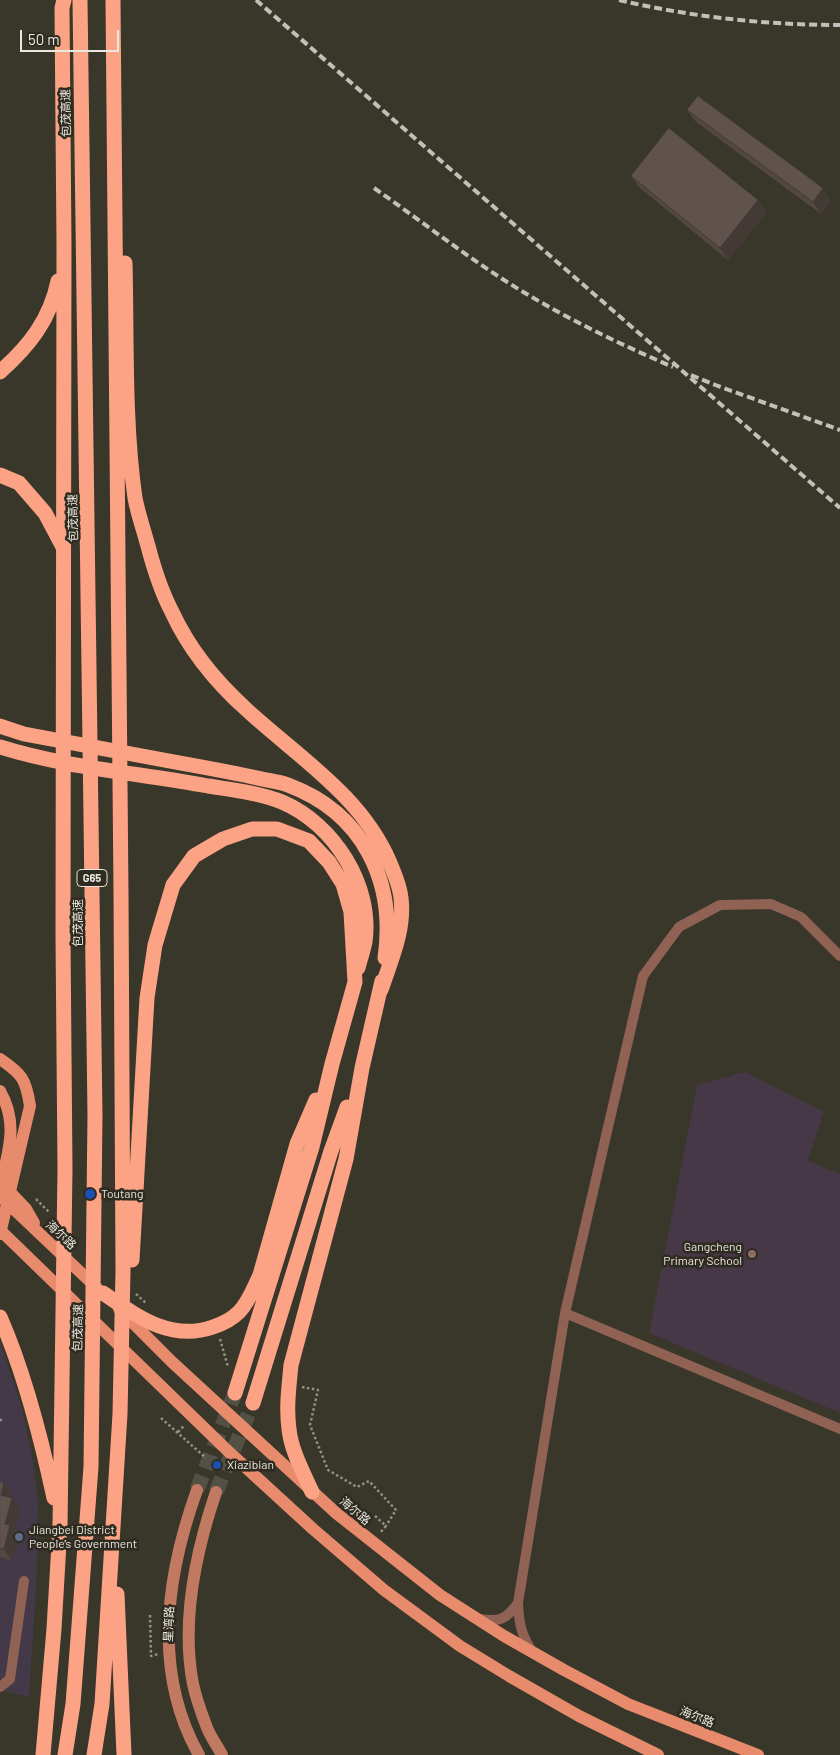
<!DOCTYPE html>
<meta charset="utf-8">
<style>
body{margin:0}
#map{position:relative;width:840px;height:1755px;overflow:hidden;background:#39362a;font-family:Barlow,sans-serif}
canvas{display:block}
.scale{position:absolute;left:20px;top:30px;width:99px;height:22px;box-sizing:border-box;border:2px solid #e9e7e0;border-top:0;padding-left:6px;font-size:15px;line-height:18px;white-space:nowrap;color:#e9e7e0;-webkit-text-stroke:4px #2f2b20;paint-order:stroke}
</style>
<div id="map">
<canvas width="840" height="1755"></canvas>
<div class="scale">50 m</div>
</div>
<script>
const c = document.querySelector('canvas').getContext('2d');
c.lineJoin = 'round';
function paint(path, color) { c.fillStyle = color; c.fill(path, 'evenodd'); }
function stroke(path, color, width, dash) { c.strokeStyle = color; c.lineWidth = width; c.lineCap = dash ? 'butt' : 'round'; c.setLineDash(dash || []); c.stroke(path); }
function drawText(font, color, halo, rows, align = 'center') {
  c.font = font + ' Barlow,"Noto Sans SC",sans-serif'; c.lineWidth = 5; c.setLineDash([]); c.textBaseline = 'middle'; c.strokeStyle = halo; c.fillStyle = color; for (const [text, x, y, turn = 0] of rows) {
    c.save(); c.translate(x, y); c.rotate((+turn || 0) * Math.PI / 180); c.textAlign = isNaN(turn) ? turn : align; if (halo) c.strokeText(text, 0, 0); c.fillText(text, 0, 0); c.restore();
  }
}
paint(new Path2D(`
 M0,1341L22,1408L33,1461L38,1503L37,1571L29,1697L0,1690Z`), '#433948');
paint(new Path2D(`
 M745,1072L824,1111L808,1161L840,1174V1413L649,1333L697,1085Z`), '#463846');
stroke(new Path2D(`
 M197,1490L235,1393
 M216,1492L253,1403`), '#535145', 15, [15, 8]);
stroke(new Path2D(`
 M36,1199L50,1213
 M136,1294L147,1304
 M220,1339L228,1367
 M302,1387L318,1390L310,1425L328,1470L357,1487L369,1481L396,1510L386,1526
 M161,1418L206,1458
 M0,1420H2
 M178,1432L184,1426
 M375,1516L386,1526L380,1533
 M150,1615L151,1656L158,1654`), '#939087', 2.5, [2.5, 2.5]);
stroke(new Path2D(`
 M565,1313L840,1429
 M479,1619C499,1622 506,1620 518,1603
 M533,1653C521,1634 519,1624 518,1603L565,1313L643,976L679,927L720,905L771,904L801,917L840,956
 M0,1687L10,1679L24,1581`), '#8f6253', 10);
stroke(new Path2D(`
 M197,1490C166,1576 152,1672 199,1755
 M216,1492C196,1551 181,1622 193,1684C196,1698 201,1712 206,1725C209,1735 217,1745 222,1755`), '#c17a61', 12);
stroke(new Path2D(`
 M0,1059C22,1074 26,1079 30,1106L0,1234
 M0,1091C19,1124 8,1153 0,1187
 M6,1188L26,1209L34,1223
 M0,1196L97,1288
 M0,1230L229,1452L313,1529L384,1590L460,1646L509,1676L579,1716L658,1755
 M119,1309L172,1362L336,1513L440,1595L504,1636L564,1670L628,1704L758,1755`), '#e78b6c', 12);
stroke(new Path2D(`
 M125,263C127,341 124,421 135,498C138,514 144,531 148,546C154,569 161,591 172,612C189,649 217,683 247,710C298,757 362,796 390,863C394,873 400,886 401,898C405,930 391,960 381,990
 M0,372C29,346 50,320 58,281
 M0,475L19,483L45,513L63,547
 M0,726L24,734C76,744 128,753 180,763C208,768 235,773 262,779C271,781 280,782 288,785C363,813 396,881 385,958
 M0,747C67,768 139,773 208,786C233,790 260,793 282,802C334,824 373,886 365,942C363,951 360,960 358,968
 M132,1260L147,998L155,945L173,885L194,856L223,839L252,829H277L309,841L329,862L343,884L351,912L355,982L332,1064L312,1147L235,1393
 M103,1293C137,1316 170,1342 213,1327C222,1324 232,1319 239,1312C249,1302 254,1287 260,1275L297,1144L316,1100
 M0,1317C25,1374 41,1437 54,1498
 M253,1403L331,1151L347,1107
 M312,1492C303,1472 291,1450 289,1429C286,1407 289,1387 291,1365L346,1159L362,1068L382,981
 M117,1594L124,1755
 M43,1755L54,1629L60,1526L65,1169L63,937L64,245L62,8L64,0
 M65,1755L73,1704L91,1467L95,1115L80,0
 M94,1755L102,1704L120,1414L123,1271L121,892L113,0`), '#fca385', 15);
stroke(new Path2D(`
 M256,0L840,508
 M619,0C691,17 766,25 840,25
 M374,188C417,218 459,251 504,280C557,314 615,342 673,367
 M691,375L718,386L840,430`), '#c2c0b8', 4, [8, 4]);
paint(new Path2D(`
 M687,110L831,200L821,214L696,122Z
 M631,176L758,200L767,212L728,260L640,188Z
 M0,1482H4L12,1495L11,1497L21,1510L15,1532L19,1537L12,1561L0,1557Z`), '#534742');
paint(new Path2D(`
 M823,188L831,200L821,214L813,202Z
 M758,200L767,212L728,260L720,248Z
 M4,1482L12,1495L9,1507L1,1495Z
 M12,1498L21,1510L15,1532L19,1537L12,1561L4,1549L5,1524Z`), '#433a36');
const building = new Path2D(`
 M698,96L823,188L813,202L687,110Z
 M669,128L758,200L720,248L631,176Z
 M0,1482H4L1,1495L12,1498L5,1524L10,1525L4,1549L0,1548Z`);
paint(building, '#60534d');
stroke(building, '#433a36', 1);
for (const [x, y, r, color] of [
 [90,1194,6,"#1a4fb4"],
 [752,1254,5,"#8d6e63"],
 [217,1465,5,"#1a4fb4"],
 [19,1537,5,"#5c6f8a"]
]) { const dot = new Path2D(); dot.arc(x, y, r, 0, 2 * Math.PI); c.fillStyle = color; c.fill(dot); stroke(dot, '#2f2b20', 2); }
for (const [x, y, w] of [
 [92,878,30]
]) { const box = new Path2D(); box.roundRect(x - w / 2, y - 8.5, w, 17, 4); c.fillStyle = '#2f2b20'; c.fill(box); stroke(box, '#e9e7e0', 1); }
drawText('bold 11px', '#e9e7e0', null, [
 ["G65",92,878]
]);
drawText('12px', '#e9e7e0', '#2f2b20', [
 ["包茂高速",66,113,-91],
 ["包茂高速",73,518,-91],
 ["包茂高速",78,923,-90],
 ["海尔路",61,1235,43],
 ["包茂高速",78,1328,-89],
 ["海尔路",355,1511,40],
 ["星湾路",169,1624,-88],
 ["海尔路",697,1717,22]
]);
drawText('12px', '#e9e7e0', '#2f2b20', [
 ["Toutang",101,1194],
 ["Gangcheng",742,1247,"right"],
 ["Primary School",742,1261,"right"],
 ["Xiazibian",227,1465],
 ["Jiangbei District",29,1530],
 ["People’s Government",29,1544]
], 'left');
</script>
